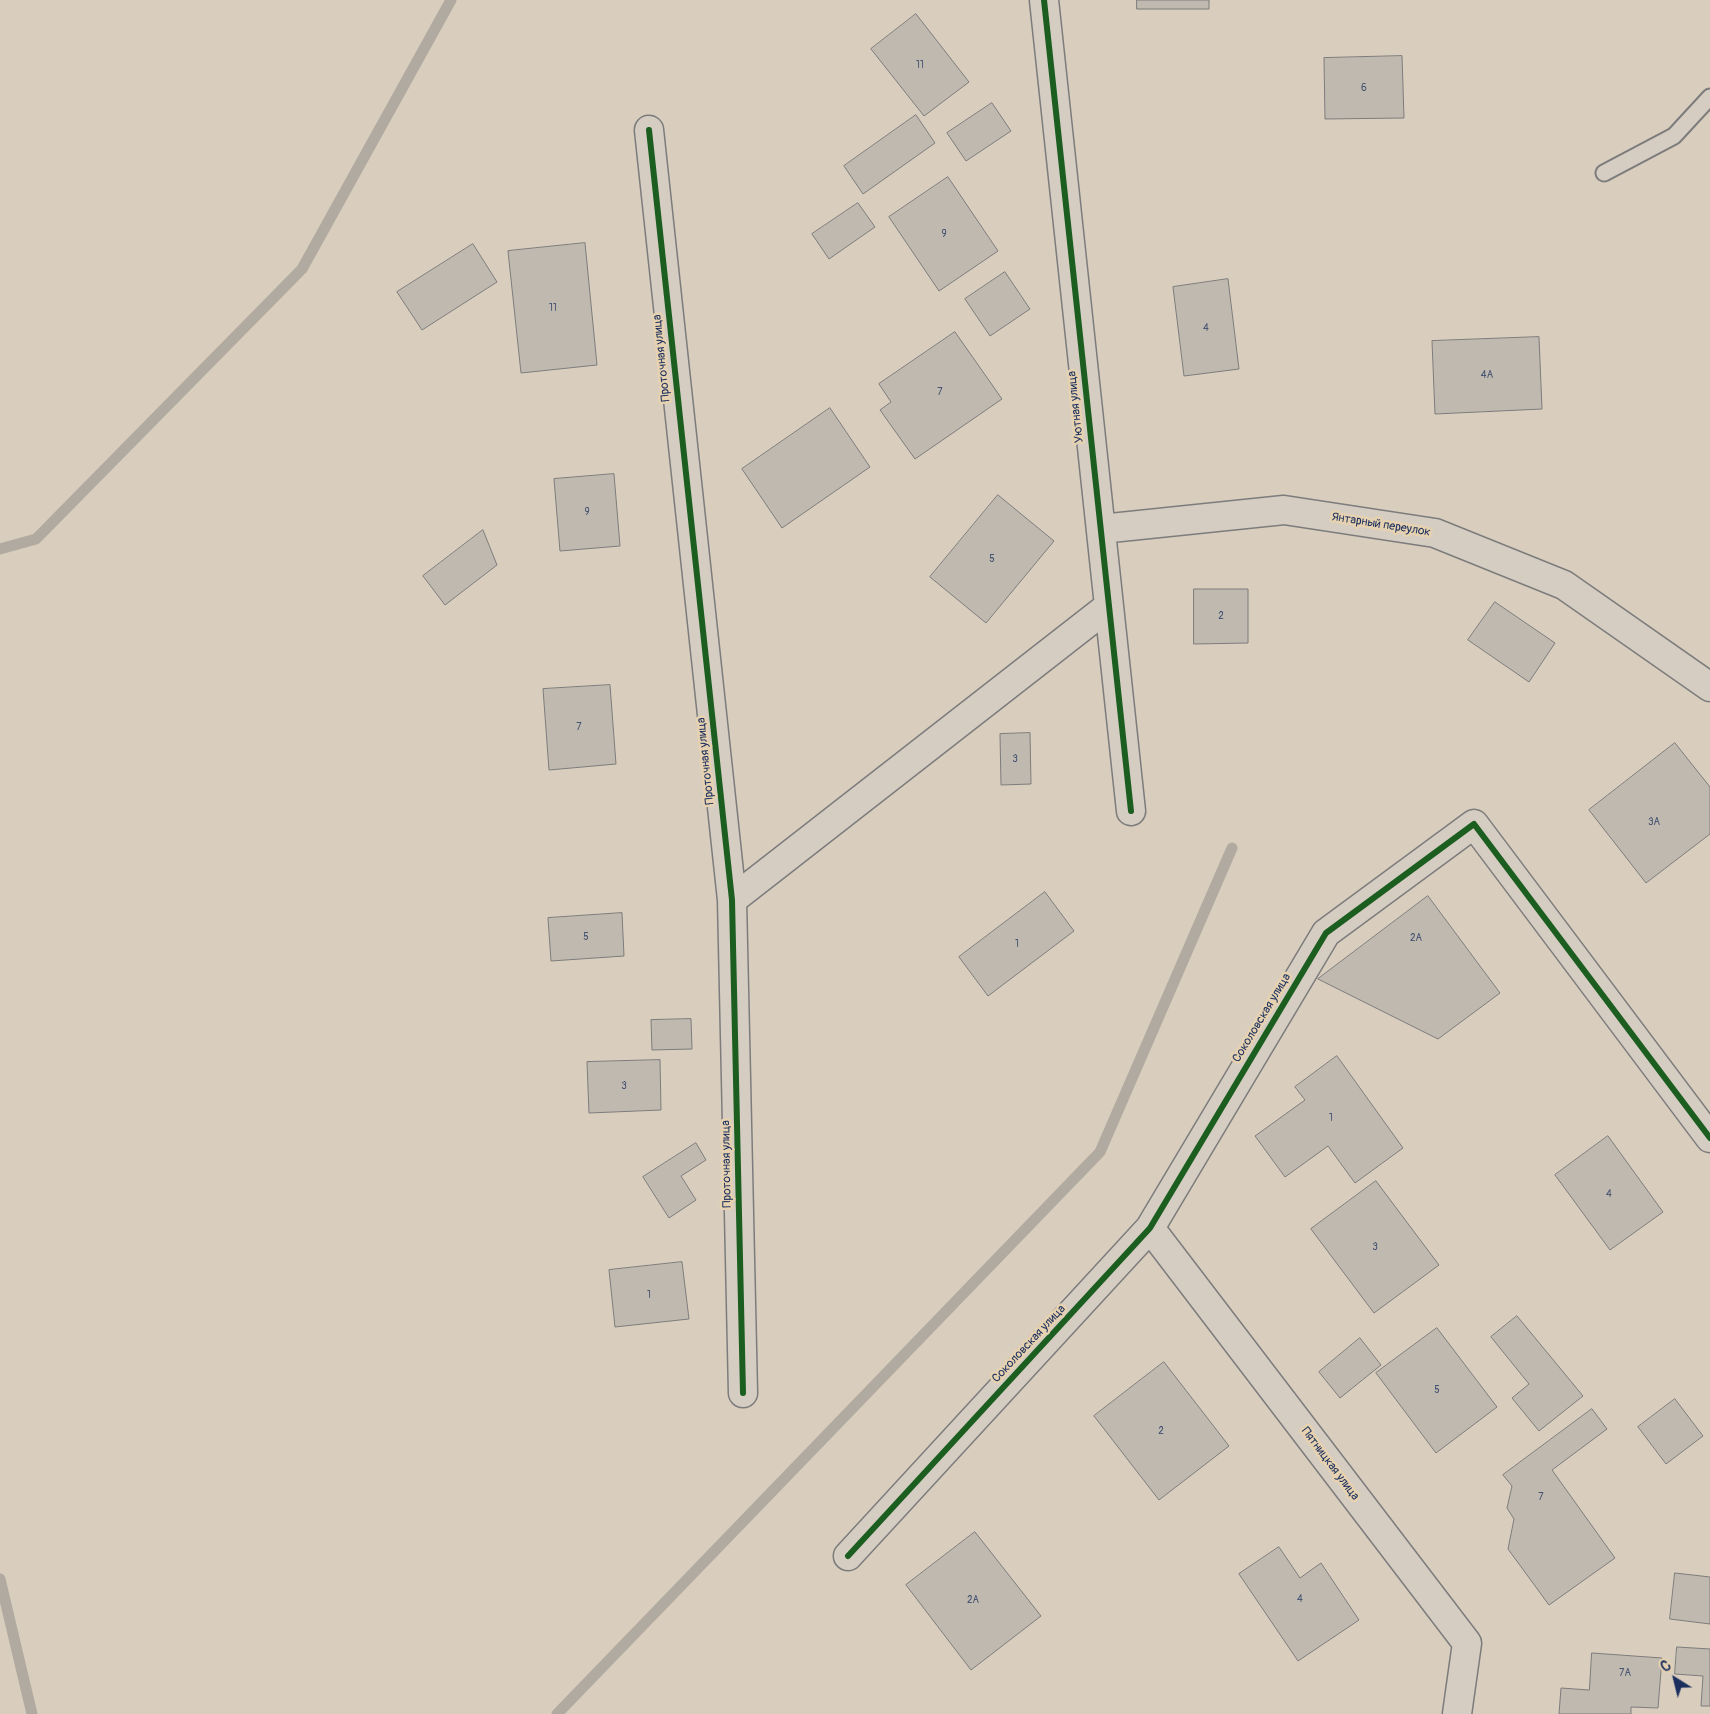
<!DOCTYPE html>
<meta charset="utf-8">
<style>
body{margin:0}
#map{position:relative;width:1710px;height:1714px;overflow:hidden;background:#d9cebd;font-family:Pangolin,sans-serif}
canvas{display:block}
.north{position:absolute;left:1650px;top:1654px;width:50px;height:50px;-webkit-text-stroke:4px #e6d2b0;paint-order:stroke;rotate:324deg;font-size:14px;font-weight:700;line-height:20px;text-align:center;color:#1b2f5e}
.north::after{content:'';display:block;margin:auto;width:18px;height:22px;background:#1b2f5e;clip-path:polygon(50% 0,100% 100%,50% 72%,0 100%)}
</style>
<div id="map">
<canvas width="1710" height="1714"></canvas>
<div class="north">С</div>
</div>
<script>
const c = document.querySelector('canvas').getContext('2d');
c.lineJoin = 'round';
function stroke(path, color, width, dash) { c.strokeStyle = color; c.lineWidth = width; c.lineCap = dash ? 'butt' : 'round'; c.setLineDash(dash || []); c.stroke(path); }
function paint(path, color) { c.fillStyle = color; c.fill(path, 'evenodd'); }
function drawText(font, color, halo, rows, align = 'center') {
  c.font = font + ' Pangolin,sans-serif'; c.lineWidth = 5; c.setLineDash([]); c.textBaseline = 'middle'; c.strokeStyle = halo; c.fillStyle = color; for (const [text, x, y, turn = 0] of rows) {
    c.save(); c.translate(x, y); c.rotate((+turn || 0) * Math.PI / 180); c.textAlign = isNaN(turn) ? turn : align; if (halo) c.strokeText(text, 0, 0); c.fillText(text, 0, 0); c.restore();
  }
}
stroke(new Path2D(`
 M0,549L36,539L302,269L451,0
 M0,1579L32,1714
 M557,1714L1100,1152L1232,848`), '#b1aaa0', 11);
const building = new Path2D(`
 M1137,0H1209V9H1137Z
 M916,14L969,82L924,116L871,49Z
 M1402,56L1404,118L1325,119L1324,58Z
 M992,103L1011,131L966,161L947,133Z
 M916,115L935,143L863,194L844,166Z
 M948,177L998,251L939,291L889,217Z
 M858,203L875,227L829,259L812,234Z
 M585,243L597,365L521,373L508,251Z
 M473,244L497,282L422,330L397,292Z
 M1005,272L1030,309L990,336L965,299Z
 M1228,279L1239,369L1184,376L1173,287Z
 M955,332L1002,399L915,459L880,410L891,402L879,384Z
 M1539,337L1542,409L1435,414L1432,341Z
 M830,408L870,467L782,528L742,469Z
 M614,474L620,546L560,551L554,479Z
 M998,495L1054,541L986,623L930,577Z
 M483,530L497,565L445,605L423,576Z
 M1194,589H1248V643L1194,644Z
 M1495,602L1555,643L1529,682L1468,640Z
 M610,685L616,764L549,770L543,689Z
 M1030,733L1031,784L1001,785L1000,734Z
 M1675,743L1710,787V834L1646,883L1589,810Z
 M1045,892L1074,931L988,996L959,957Z
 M1428,896L1500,993L1438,1039L1318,979Z
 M622,913L624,956L551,961L548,918Z
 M691,1019L692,1049L652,1050L651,1020Z
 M1337,1056L1403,1148L1355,1183L1328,1146L1285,1177L1255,1136L1305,1100L1295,1087Z
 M660,1060L661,1110L589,1113L587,1062Z
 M1608,1136L1663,1212L1610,1250L1555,1175Z
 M696,1143L706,1160L681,1176L696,1200L669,1218L643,1177Z
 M1376,1181L1439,1265L1374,1313L1311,1229Z
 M682,1262L689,1319L615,1327L609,1270Z
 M1517,1316L1583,1396L1539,1431L1512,1398L1529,1384L1491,1337Z
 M1437,1328L1497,1407L1436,1453L1376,1373Z
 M1360,1338L1381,1365L1340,1398L1319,1372Z
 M1164,1362L1229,1446L1159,1500L1094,1416Z
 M1675,1399L1703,1436L1666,1464L1638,1427Z
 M1592,1409L1607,1429L1552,1470L1615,1558L1549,1605L1508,1549L1514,1519L1507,1508L1512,1486L1503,1475Z
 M975,1532L1041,1616L971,1670L906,1585Z
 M1279,1547L1300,1578L1321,1563L1359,1620L1298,1661L1239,1574Z
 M1675,1573L1710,1577V1624L1670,1619Z
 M1677,1647L1710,1649V1706H1701L1703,1676L1675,1674Z
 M1592,1653L1662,1658L1658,1708L1631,1707V1714H1559L1561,1688L1589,1690Z`);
paint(building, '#c0b9af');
stroke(building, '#7d7c7d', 1);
const lane = new Path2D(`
 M1604,173L1674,136L1710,97`);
const street = new Path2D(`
 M1044,0L1131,811
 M649,130L732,900L743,1393
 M1101,529L1284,510L1435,533L1564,585L1710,687
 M732,900L1109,606
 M1150,1228L1467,1643L1457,1714
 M848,1556L1150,1228L1326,933L1474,824L1710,1138`);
stroke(lane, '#7d7c7d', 19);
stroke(street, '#7d7c7d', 31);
stroke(lane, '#d5cdc1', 15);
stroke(street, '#d5cdc1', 28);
stroke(new Path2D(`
 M1044,0L1131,811
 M649,130L732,900L743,1393
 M848,1556L1150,1228L1326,933L1474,824L1710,1138`), '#1b5e20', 6);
drawText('10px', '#445272', null, [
 ["11",920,65],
 ["6",1364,88],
 ["9",944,234],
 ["11",553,308],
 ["4",1206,328],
 ["4А",1487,375],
 ["7",940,392],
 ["9",587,512],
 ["5",992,559],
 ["2",1221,616],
 ["7",579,727],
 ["3",1015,759],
 ["3А",1654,822],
 ["5",586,937],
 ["2А",1416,938],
 ["1",1017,944],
 ["3",624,1086],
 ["1",1331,1118],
 ["4",1609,1194],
 ["3",1375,1247],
 ["1",649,1295],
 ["5",1437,1390],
 ["2",1161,1431],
 ["7",1541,1497],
 ["4",1300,1599],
 ["2А",973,1600],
 ["7А",1625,1673]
]);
drawText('12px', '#1b2f5e', '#e6d2b0', [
 ["Проточная улица",662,358,-96],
 ["Уютная улица",1076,407,-96],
 ["Янтарный переулок",1381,525,9],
 ["Проточная улица",706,761,-96],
 ["Соколовская улица",1262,1018,-59],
 ["Проточная улица",727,1164,-91],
 ["Соколовская улица",1029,1344,-47],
 ["Пятницкая улица",1330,1464,53]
]);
</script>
